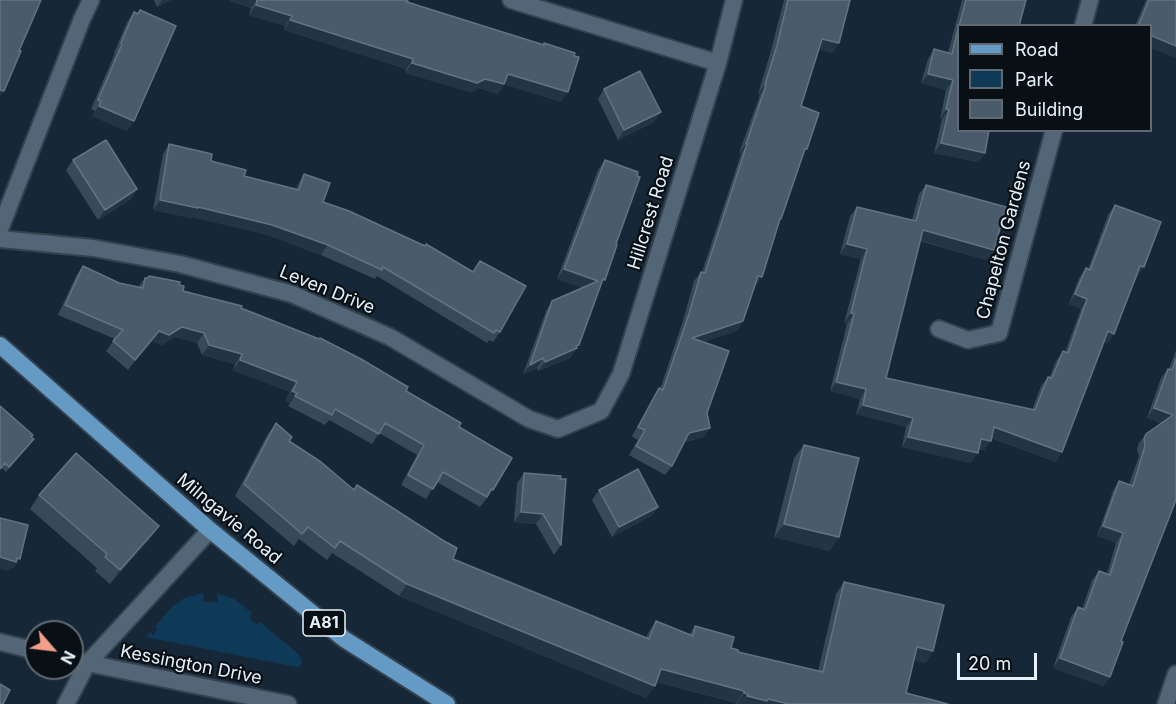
<!DOCTYPE html>
<style>
body{margin:0}
#map{position:relative;width:1176px;height:704px;overflow:hidden;background:#162837;font-family:Inter,sans-serif}
canvas{display:block}
.legend{position:absolute;left:957px;top:24px;width:195px;height:108px;box-sizing:border-box;background:#081016;border:2px solid #616a72;margin:0;padding:8px 10px;list-style:none;font-size:18px;color:#e7f2fc}
.legend li{display:flex;align-items:center;gap:12px;height:30px}
.legend b{width:30px;border:2px solid #616a72}
.north{position:absolute;left:24px;top:620px;width:60px;height:60px;box-sizing:border-box;background:#081016;border:2px solid #616a72;border-radius:50%;rotate:118deg;font-size:16px;font-weight:700;line-height:24px;text-align:center;color:#e7f2fc}
.north::after{content:'';display:block;margin:auto;width:21px;height:27px;background:#f49e89;clip-path:polygon(50% 0,100% 100%,50% 72%,0 100%)}
.scale{position:absolute;left:957px;top:653px;width:80px;height:27px;box-sizing:border-box;border:3px solid #e7f2fc;border-top:0;padding-left:8px;font-size:18px;line-height:21px;white-space:nowrap;color:#e7f2fc;-webkit-text-stroke:4px #081016;paint-order:stroke}
</style>
<div id="map">
<canvas width="1176" height="704"></canvas>
<ul class="legend">
<li><b style="height:8px;background:#659ac5"></b>Road</li>
<li><b style="height:16px;background:#0e3957"></b>Park</li>
<li><b style="height:16px;background:#4a5c6b"></b>Building</li>
</ul>
<div class="north">N</div>
<div class="scale">20 m</div>
</div>
<script>
const c = document.querySelector('canvas').getContext('2d');
c.lineJoin = 'round';
function paint(path, color) { c.fillStyle = color; c.fill(path, 'evenodd'); }
function stroke(path, color, width, dash) { c.strokeStyle = color; c.lineWidth = width; c.lineCap = dash ? 'butt' : 'round'; c.setLineDash(dash || []); c.stroke(path); }
function drawText(font, color, halo, rows, align = 'center') {
  c.font = font + ' Inter,sans-serif'; c.lineWidth = 4.5; c.setLineDash([]); c.textBaseline = 'middle'; c.strokeStyle = halo; c.fillStyle = color; for (const [text, x, y, turn = 0] of rows) {
    c.save(); c.translate(x, y); c.rotate((+turn || 0) * Math.PI / 180); c.textAlign = isNaN(turn) ? turn : align; if (halo) c.strokeText(text, 0, 0); c.fillText(text, 0, 0); c.restore();
  }
}
paint(new Path2D(`
 M203,593L204,602H218L217,593L234,599L252,613L249,618L256,624L260,622L296,652L300,656L302,662L300,666L296,667L146,637L150,632L153,635L158,629L155,626L172,607L184,598Z`), '#0e3957');
const minor = new Path2D(`
 M511,0L718,63
 M1083,26L1090,0
 M0,229L82,19L91,0
 M0,239L93,248L180,264L292,294L390,337L529,419L558,429L601,411L621,374L718,63L734,0
 M939,329L968,340L999,333L1054,130
 M0,642L36,651
 M72,660L288,704
 M66,704L87,664L210,530
 M1166,704L1176,674`);
const primary = new Path2D(`
 M0,345L210,530L344,639L447,704`);
stroke(minor, '#34424f', 20);
stroke(primary, '#34424f', 20);
stroke(minor, '#526677', 16);
stroke(primary, '#659ac5', 16);
paint(new Path2D(`
 M154,0H171L157,7Z
 M230,0H405L407,2L543,45L544,43L561,102L504,84L498,94L479,88L471,92L405,73L406,69L284,30L285,26L249,15L251,8L230,1Z
 M784,0H850L839,43L832,53L818,49L801,106L802,155L781,219L779,222L762,277L755,286L743,321L737,331L703,342L707,413L704,437L685,442L672,466L665,475L629,455L638,440L632,436L653,398L659,388L660,389L682,324L694,281L701,272H702L741,154L739,153L760,95L758,94L770,54Z
 M962,0H1026L1019,26H958V130L989,132L985,153L978,162L934,153L942,119H940L946,90L921,83L928,59L934,49L948,53Z
 M1146,0H1176L1150,26H1135Z
 M140,10L127,131L92,116L95,111L91,109L115,53H114L127,22L134,12L137,14Z
 M604,89L654,122L618,140L598,99Z
 M169,144L211,161L244,176L296,189L298,184L304,174L323,202L473,271L480,261L500,332L493,342L489,340L487,343L377,276L375,279L321,255L265,234L192,217L191,218L153,210L163,154Z
 M73,160L131,199L98,220L66,170Z
 M605,160L601,285L579,345L570,358L538,371L537,368L523,374L546,311L552,301L583,288L557,279L598,170Z
 M926,185L994,250L987,260L920,241L886,378L1032,410L1041,386L1048,377L1049,378L1056,361L1063,351L1065,352L1081,309L1069,304L1079,278L1086,268L1088,269L1108,215L1115,205L1137,277L1108,343L1104,342L1056,462L991,438V441L984,450L979,449L971,463L902,447L906,427L856,414L860,399L830,391L847,324L844,323L861,259L840,254L850,216L857,207L912,220L919,194Z
 M83,266L119,283L138,287L145,278H147L149,276L179,285L183,291L241,308L406,391L459,427L493,490L480,507L437,482L426,499L401,485L417,455L379,433L372,444L329,420L325,425L288,406L290,403L285,401L290,392L233,370L235,364L202,355L197,343L175,337L162,345L152,341L128,370L106,351L115,339L58,315L76,276Z
 M1176,350V500L1121,641L1110,677L1103,686L1053,668L1071,617L1078,607L1082,609L1092,580L1099,571L1107,574L1116,543L1097,536L1113,491L1119,481L1129,484L1139,456L1137,449L1139,443L1146,434L1161,423L1147,418L1161,378L1168,369H1169Z
 M0,406L31,438L30,444L6,472L2,468Z
 M276,423L289,441L354,490L453,559L646,638L648,633L656,621L689,635L695,626L738,652L818,671L836,594L844,582L933,651L925,663L914,660L906,693L948,704H735L736,703L656,682L646,698L399,596L332,553L327,560L299,539L294,546L235,496L267,435Z
 M804,445L839,537L829,551L774,537L794,458Z
 M524,473L561,545L554,555L536,524L514,522L517,483Z
 M599,490L658,507L651,516L612,537L592,500Z
 M39,495L159,526L149,540L110,584L95,571L97,568L30,509Z`), '#374a59');
paint(new Path2D(`
 M162,0H171L157,7Z
 M230,0H257L251,8L230,1Z
 M256,5L292,16L285,26L249,15Z
 M290,20L413,59L406,69L284,30Z
 M1150,35L1176,46V58L1150,48Z
 M822,39L839,43L832,53L815,49Z
 M412,63L485,79L504,84L498,94L479,88L471,92L465,91L405,73Z
 M508,74L568,92L561,102L501,83Z
 M928,74L953,80L946,90L921,83Z
 M765,85H766L760,95L758,94Z
 M0,90L4,91L0,97Z
 M99,106L134,121L127,131L92,116Z
 M946,109L949,110L942,119H940Z
 M661,112L654,122L618,140L624,130Z
 M941,143L985,153L978,162L934,153Z
 M746,144H747L741,154L739,153Z
 M137,189L131,199L98,220L105,210Z
 M160,200L198,207L272,225L328,245L321,255L265,234L192,217L191,218L153,210Z
 M923,230L994,250L987,260L916,239Z
 M847,244L867,249L861,259L840,254Z
 M1140,266L1144,267L1137,277L1134,276Z
 M564,269L598,281L591,291L557,279Z
 M758,276L762,277L755,286L752,285Z
 M1075,294L1087,299L1081,309L1069,304Z
 M851,313L854,314L847,324L844,323Z
 M743,321L737,331L686,348L692,338Z
 M182,327L204,333L197,343L175,337L162,345L152,341L128,370L135,360L159,331Z
 M1108,331L1114,334L1108,343L1101,341Z
 M209,345L242,354L235,364L202,355Z
 M579,345L570,358L538,371L545,362Z
 M543,358L537,368L523,374L530,365Z
 M240,360L297,382L290,392L233,370Z
 M836,382L866,389L860,399L830,391Z
 M292,391L297,393L290,403L285,401Z
 M863,405L913,418L906,427L856,414Z
 M1154,408L1173,415L1166,424L1147,418Z
 M994,427L1062,452L1056,462L987,436Z
 M710,428L704,437L683,442L689,433Z
 M908,437L978,453L971,463L902,447Z
 M981,439L991,441L984,450L974,448Z
 M658,507L651,516L612,537L619,527Z
 M521,512L543,514L536,524L514,522Z
 M784,524L839,537L829,551L774,537Z
 M159,526L149,540L110,584L120,570Z
 M1103,526L1123,533L1116,543L1097,536Z
 M0,557L17,558L20,559L13,569L11,568L9,571L0,569Z
 M407,584L655,686L646,698L399,596Z
 M917,647L933,651L925,663L909,659Z
 M1060,658L1110,677L1103,686L1053,668Z
 M661,669L744,691L736,703L653,681Z
 M744,693L748,694L741,704H736Z
 M747,696L768,699L789,704H741Z`), '#223544');
const building = new Path2D(`
 M0,0H41L19,51H21L4,91L0,90Z
 M257,0H405L408,1L407,2L544,45V43L575,53L574,56L579,57L568,92L508,74L504,84L485,79L477,83L412,63L413,59L290,20L292,16L256,5Z
 M788,0H850L839,43L822,39L801,106L819,113L807,149H805L781,219H780L762,277L758,276L743,321L692,338L729,351L707,413L710,428L689,433L672,466L636,446L645,430L638,427L659,388L663,390L689,314L701,272L705,273L747,144H746L766,85H765L777,45Z
 M966,0H1026L1019,26H959Z
 M1149,0H1176V46L1150,35V26H1138Z
 M140,10L176,26L134,121L99,106L101,101L98,100L122,44L121,43L134,12L138,14Z
 M958,29V130H989L985,153L941,143L949,110L946,109L953,80L928,74L934,49L952,54Z
 M640,71L661,112L624,130L604,89Z
 M106,140L137,189L105,210L73,160Z
 M169,144L212,154L211,161L246,170L244,176L299,190L304,174L330,183L323,202L349,211L425,246L426,244L473,272L480,261L526,286L500,332L496,330L494,333L383,267L382,270L328,245L272,225L198,207V208L160,200Z
 M605,160L638,172L637,176L640,177L616,244L617,245L605,280L603,279L579,345L576,346L577,348L545,362L543,358L530,365L552,301L598,281L564,269Z
 M926,185L1006,207L994,250L923,230L886,378L1035,410L1048,377L1052,378L1063,351L1068,353L1087,299L1075,294L1086,268L1090,270L1115,205L1161,222L1144,267L1140,266L1114,334L1108,331L1062,452L994,427L991,441L981,439L978,453L908,437L913,418L863,405L866,389L836,382L854,314L851,313L867,249L847,244L857,207L916,221Z
 M83,266L119,283L143,288L145,278H148L149,276L180,282L179,285L184,286L183,291L242,306L241,308L319,339L320,338L361,359L408,387L406,391L461,423L459,427L512,458L493,490L491,489L487,497L443,472L433,489L408,475L424,445L385,423L379,434L335,409L332,415L295,396L297,393L292,391L297,382L240,360L242,354L209,345L204,333L182,327L169,335L159,331L135,360L113,341L123,330L65,305Z
 M1176,359V500L1121,641L1123,642L1110,677L1060,658L1078,607L1085,610L1099,571L1110,575L1123,533L1103,526L1119,481L1133,486L1145,446L1144,439L1146,434L1173,415L1154,408L1168,369L1172,370Z
 M0,406L33,435L31,437L34,439L9,467L5,463L0,469Z
 M276,423L292,437L289,441L321,462L354,490L357,485L444,541L457,548L453,559L649,639L656,621L693,636L695,626L734,637L731,648L738,650V652L823,672L844,582L944,605L933,651L917,647L906,693L948,704H789L768,699L767,701L747,696L748,694L744,693V691L661,669L655,686L407,584L340,541L335,548L308,527L302,534L244,484Z
 M804,445L859,458L839,537L784,524Z
 M76,453L159,526L120,570L105,557L107,554L39,495Z
 M638,469L658,507L619,527L599,490Z
 M524,473L561,476L560,479H566L561,545L543,514L521,512Z
 M0,518L28,525L20,559L17,558L16,562L0,557Z
 M0,684L10,690L3,704H0Z`);
paint(building, '#4a5c6b');
stroke(building, '#637382', 1.5);
for (const [x, y, w] of [
 [324,623,42]
]) { const box = new Path2D(); box.roundRect(x - w / 2, y - 13, w, 26, 4.5); c.fillStyle = '#081016'; c.fill(box); stroke(box, '#e7f2fc', 1.5); }
drawText('bold 16px', '#e7f2fc', null, [
 ["A81",324,623]
]);
drawText('18px', '#e7f2fc', '#081016', [
 ["Hillcrest Road",651,213,-73],
 ["Chapelton Gardens",1004,240,-75],
 ["Leven Drive",327,290,22],
 ["Milngavie Road",229,519,40],
 ["Kessington Drive",191,665,11]
]);
</script>
